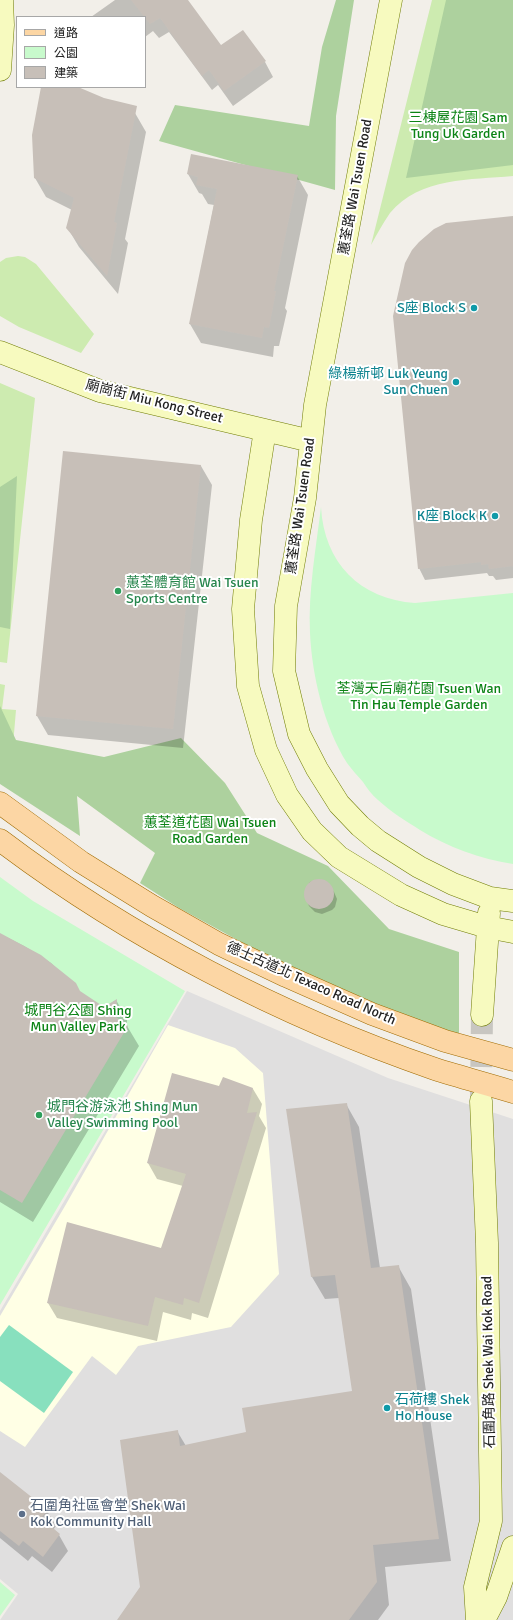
<!DOCTYPE html>
<meta charset="utf-8">
<style>
body{margin:0}
#map{position:relative;width:513px;height:1620px;overflow:hidden;background:#f2efe9;font-family:Signika,"Noto Sans TC",sans-serif}
canvas{display:block}
.legend{position:absolute;left:16px;top:16px;width:130px;height:72px;box-sizing:border-box;background:#fff;border:1px solid #a7a7a7;margin:0;padding:5px 7px;list-style:none;font-size:12px;color:#222}
.legend li{display:flex;align-items:center;gap:8px;height:20px}
.legend b{width:20px;border:1px solid #a7a7a7}
</style>
<div id="map">
<canvas width="513" height="1620"></canvas>
<ul class="legend">
<li><b style="height:5px;background:#fcd6a4"></b>道路</li>
<li><b style="height:11px;background:#c8facc"></b>公園</li>
<li><b style="height:11px;background:#c7bfb8"></b>建築</li>
</ul>
</div>
<script>
const c = document.querySelector('canvas').getContext('2d');
c.lineJoin = 'round';
function paint(path, color) { c.fillStyle = color; c.fill(path, 'evenodd'); }
function stroke(path, color, width, dash) { c.strokeStyle = color; c.lineWidth = width; c.lineCap = dash ? 'butt' : 'round'; c.setLineDash(dash || []); c.stroke(path); }
function drawText(font, color, halo, rows, align = 'center') {
  c.font = font + ' Signika,"Noto Sans TC",sans-serif'; c.lineWidth = 4; c.setLineDash([]); c.textBaseline = 'middle'; c.strokeStyle = halo; c.fillStyle = color; for (const [text, x, y, turn = 0] of rows) {
    c.save(); c.translate(x, y); c.rotate((+turn || 0) * Math.PI / 180); c.textAlign = isNaN(turn) ? turn : align; if (halo) c.strokeText(text, 0, 0); c.fillText(text, 0, 0); c.restore();
  }
}
paint(new Path2D(`
 M187,991L388,1078L513,1119V1620H0L18,1594L0,1579V1311Z`), '#e0dfdf');
paint(new Path2D(`
 M168,1025L235,1048L263,1073L279,1274L231,1327L138,1346L116,1375L92,1356L25,1447L0,1431V1316L65,1206Z`), '#ffffe5');
paint(new Path2D(`
 M432,0H513V176C471,180 420,177 390,213C383,223 377,234 371,245Z
 M18,256L25,257L36,264L94,334L81,353L19,327L0,316V262L6,258Z
 M0,383L35,398L7,663L0,662Z
 M0,684L5,685L2,709L16,710L12,757L0,747Z`), '#cdebb0');
paint(new Path2D(`
 M336,0H354L336,116L335,190L159,141L175,105L309,126L322,47Z
 M446,0H513V165L406,178Z
 M17,476L10,629L0,627V487Z
 M0,706L16,740L104,757L181,738L225,783L257,833L328,866L389,929L459,952V1034L420,1025L263,954L179,908L140,883L155,853L77,796L80,836L0,784Z`), '#add19e');
paint(new Path2D(`
 M321,507C324,563 360,599 415,603L513,593V864C480,859 448,847 420,830C406,821 391,812 378,800C372,795 367,788 363,782C358,776 352,770 347,763C324,726 312,676 310,633C308,592 316,548 321,507Z
 M0,877L33,901L185,991L0,1305Z
 M0,1582L15,1595L0,1616Z`), '#c8facc');
paint(new Path2D(`
 M9,1325L73,1372L44,1413L0,1381V1337Z`), '#88e0be');
paint(new Path2D(`
 M115,0H186L221,47L265,62L273,77L233,106L218,85L212,90L169,32L159,38L153,31L145,37V17H91Z
 M42,87H75L135,113L146,132L125,239L128,243L118,294L79,247L67,227L72,210L46,197L35,178Z
 M188,174L297,176L308,195L285,308L287,311L279,346H274L273,357L201,343L190,324L214,205L208,204L202,194L199,193Z
 M513,217V578L496,580L493,576H489L487,573L425,580L419,568Z
 M64,452L201,466L212,485L183,748L48,735L37,716Z
 M317,880L328,883L334,892L337,899L335,907L332,910L322,914L315,912L309,906L305,896L308,885L310,882Z
 M0,934L24,946L51,963L81,993L104,1008L116,1000L127,1019V1026L139,1046L33,1222L0,1202Z
 M220,1087L253,1089L262,1104L259,1116L266,1128L208,1318L192,1313L191,1320L163,1312L157,1341L57,1318L48,1303L161,1250L183,1186L157,1179L148,1163Z
 M346,1104L359,1127L380,1268L398,1266L411,1289L451,1561L385,1567L389,1605L378,1620H118L141,1587L177,1431L186,1446L247,1433L353,1392L339,1298L325,1299L312,1277Z
 M0,1474L47,1511L56,1526L53,1530L59,1535L68,1551L52,1572L32,1556L28,1561L0,1538Z`), '#0003');
paint(new Path2D(`
 M131,0H188L221,45L243,30L266,61L224,91L209,70L202,76L160,18L150,24Z
 M41,87H78L104,98L137,106L114,222L117,223L107,276L66,228L74,198L34,178L32,135Z
 M191,154L298,175L274,291H276L269,328L264,327L262,338L189,324L217,189L196,185L198,177L187,174Z
 M513,216V566L489,569L488,564L481,565V562L418,569L393,316L405,263L412,250L419,242L434,229L446,223Z
 M63,451L201,465L173,729L36,716Z
 M304 894a15 15 0 1 1 30 0a15 15 0 1 1-30 0Z
 M0,933L41,955L76,983L80,991L104,1007L117,999L116,1017L128,1026L22,1203L0,1190Z
 M172,1073L219,1086L223,1077L253,1088L247,1113L257,1112L199,1303L184,1298L183,1305L155,1297L148,1326L47,1303L67,1222L161,1248L186,1174L147,1163Z
 M347,1103L371,1268L399,1265L439,1539L373,1545L377,1582L349,1620H117L140,1587L120,1440L178,1430L180,1446L246,1432L242,1408L352,1391L335,1275L311,1277L286,1109Z
 M0,1472L48,1510L41,1518L60,1534L43,1557L23,1541L19,1546L0,1531Z`), '#c7bfb8');
stroke(new Path2D(`
 M481,1100L482,1015`), '#c8c6c1', 22, [22, 11]);
const secondary = new Path2D(`
 M391,0L315,405L305,498L286,606L284,671L299,734L317,769L339,804L360,826L378,841L419,867L453,884L490,898L513,901
 M0,70L3,25L2,0
 M0,352L100,391L311,441
 M265,430L251,520L243,609L248,686L266,750L287,795L312,831L339,857L401,895L443,914L487,927L513,932
 M482,1015L489,913
 M477,1620L475,1587L491,1521L487,1243L481,1101
 M484,1620L496,1597L513,1547`);
const primary = new Path2D(`
 M0,803L81,862L152,906L219,944L286,976L372,1014L445,1041L513,1060
 M0,840C128,937 283,1017 435,1069C460,1077 487,1084 513,1092`);
stroke(secondary, '#707d05', 23);
stroke(primary, '#a06b00', 23);
stroke(secondary, '#f7fabf', 22);
stroke(primary, '#fcd6a4', 22);
for (const [x, y, r, color] of [
 [474,308,4,"#0f9aa8"],
 [456,382,4,"#0f9aa8"],
 [495,516,4,"#0f9aa8"],
 [118,591,4,"#2e9e5b"],
 [39,1115,4,"#2e9e5b"],
 [387,1408,4,"#0f9aa8"],
 [22,1514,4,"#5c6f8a"]
]) { const dot = new Path2D(); dot.arc(x, y, r, 0, 2 * Math.PI); c.fillStyle = color; c.fill(dot); stroke(dot, '#fff', 1.5); }
drawText('14px', '#0c8416', '#fff', [
 ["三棟屋花園 Sam",458,118],
 ["Tung Uk Garden",458,134],
 ["荃灣天后廟花園 Tsuen Wan",419,689],
 ["Tin Hau Temple Garden",419,705],
 ["蕙荃道花園 Wai Tsuen",210,823],
 ["Road Garden",210,839],
 ["城門谷公園 Shing",78,1011],
 ["Mun Valley Park",78,1027]
]);
drawText('14px', '#222', '#fff', [
 ["蕙荃路 Wai Tsuen Road",356,187,-80],
 ["廟崗街 Miu Kong Street",154,402,14],
 ["蕙荃路 Wai Tsuen Road",301,506,-82],
 ["德士古道北 Texaco Road North",311,984,24],
 ["石圍角路 Shek Wai Kok Road",489,1362,-91]
]);
drawText('14px', '#0d838f', '#fff', [
 ["S座 Block S",466,308],
 ["綠楊新邨 Luk Yeung",448,374],
 ["Sun Chuen",448,390],
 ["K座 Block K",487,516],
 ["石荷樓 Shek",395,1400,"left"],
 ["Ho House",395,1416,"left"]
], 'right');
drawText('14px', '#27864d', '#fff', [
 ["蕙荃體育館 Wai Tsuen",126,583],
 ["Sports Centre",126,599],
 ["城門谷游泳池 Shing Mun",47,1107],
 ["Valley Swimming Pool",47,1123]
], 'left');
drawText('14px', '#4e5e75', '#fff', [
 ["石圍角社區會堂 Shek Wai",30,1506],
 ["Kok Community Hall",30,1522]
], 'left');
</script>
